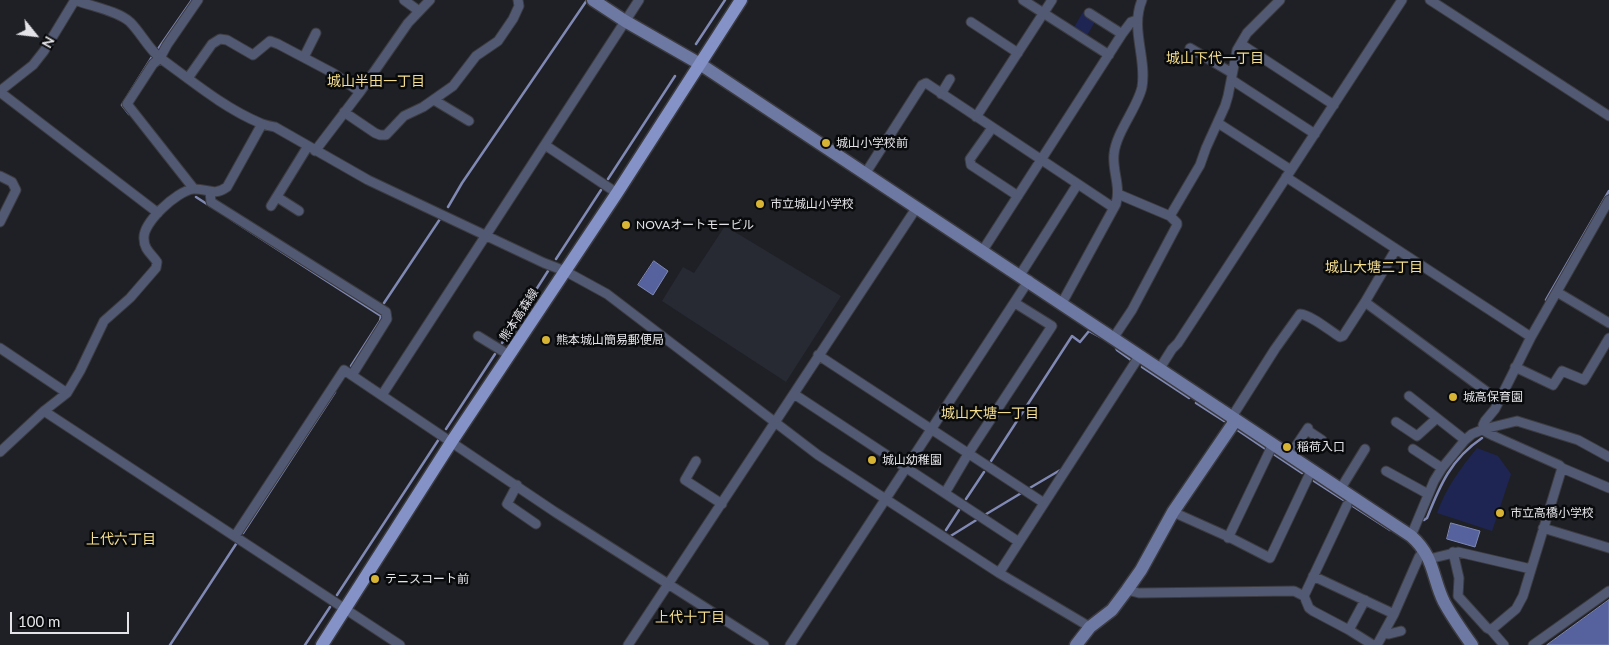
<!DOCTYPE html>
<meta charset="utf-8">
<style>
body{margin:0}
#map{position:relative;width:1609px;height:645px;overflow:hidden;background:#1f2025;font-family:Lato,sans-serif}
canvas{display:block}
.north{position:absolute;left:10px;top:10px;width:50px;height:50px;-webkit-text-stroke:4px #090a0c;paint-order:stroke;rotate:119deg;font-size:14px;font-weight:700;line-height:20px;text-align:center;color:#e4e4e8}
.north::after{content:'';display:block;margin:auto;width:18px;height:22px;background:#e4e4e8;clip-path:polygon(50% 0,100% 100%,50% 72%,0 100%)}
.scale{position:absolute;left:10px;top:612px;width:119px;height:22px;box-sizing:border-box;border:2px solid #e4e4e8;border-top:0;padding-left:6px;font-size:15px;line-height:18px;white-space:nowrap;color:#e4e4e8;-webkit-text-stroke:4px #090a0c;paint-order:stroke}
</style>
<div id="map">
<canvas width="1609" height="645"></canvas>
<div class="north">N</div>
<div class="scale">100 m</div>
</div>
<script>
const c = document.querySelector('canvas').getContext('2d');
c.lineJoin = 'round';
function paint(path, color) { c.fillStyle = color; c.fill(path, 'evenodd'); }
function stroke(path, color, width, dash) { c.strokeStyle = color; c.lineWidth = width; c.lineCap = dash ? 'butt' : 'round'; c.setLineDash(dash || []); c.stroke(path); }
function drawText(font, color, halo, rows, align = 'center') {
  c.font = font + ' Lato,"Noto Sans JP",sans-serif'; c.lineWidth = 5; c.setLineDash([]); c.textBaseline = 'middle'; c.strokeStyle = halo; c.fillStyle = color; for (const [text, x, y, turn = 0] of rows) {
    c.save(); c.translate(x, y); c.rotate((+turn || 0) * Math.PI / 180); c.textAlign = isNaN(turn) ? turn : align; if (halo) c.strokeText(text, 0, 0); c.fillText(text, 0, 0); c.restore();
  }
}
paint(new Path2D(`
 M725,226L841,296L786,382L662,301L683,267L694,273Z`), '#272933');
paint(new Path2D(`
 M1083,12L1096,20L1086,37L1073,29Z
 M1477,448L1498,456L1511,474L1492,531L1437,513C1446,488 1460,469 1477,448Z`), '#1e2553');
const water = new Path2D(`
 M654,261L668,271L653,295L638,285Z
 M1451,523L1480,531L1475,547L1447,539Z
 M1609,600V645H1547Z`);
paint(water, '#55629e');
stroke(water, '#8089b4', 1);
stroke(new Path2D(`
 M696,44L725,0
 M158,49L192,0
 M129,114L122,105L152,57
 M608,179L675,76
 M196,197L210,206
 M448,207L462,183L587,0
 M232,220L381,316L380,321L351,366
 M556,259L601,190
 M1546,300L1609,191
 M384,303L440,219
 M502,343L548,271
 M1115,346L1117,350L1131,360
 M1142,367L1189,398
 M1196,403L1224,421
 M446,429L495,354
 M1236,429L1267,450
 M1272,453L1302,473
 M991,461L1072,336L1080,342L1089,331L1100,337
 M1314,481L1390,530
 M1028,489L1062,469
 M966,499L984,472
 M983,516L1023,492
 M1424,520L1427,518C1440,485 1451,459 1482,438
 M946,530L959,510
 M243,533L335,392
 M949,537L978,519
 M337,595L439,439
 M170,645L236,544
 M305,645L330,607`), '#8089b4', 2.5);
const street = new Path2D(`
 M75,0C90,6 118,11 130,22C141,33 148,48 160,58C192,81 224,108 260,123C264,125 270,126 275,127L368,180L544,263L565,271L607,294L818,455L999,573L1090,627
 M404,0L419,11
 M1023,0L1109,55
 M1430,0L1609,116
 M1089,13L1122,34
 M971,22L1018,53
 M1241,44L1334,105
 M1190,48L1232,73
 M304,57L316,33
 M188,78L212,44L220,39L227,40L253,55L270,41L278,44L333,73L360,92
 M1232,80L1315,134
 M0,91L33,65L44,51L75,0
 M0,92L158,213
 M941,94L950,79
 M434,100L469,121
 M344,112L375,133L380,135H386L404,116L423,107L453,86L476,56L498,41L513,19L519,6L518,0
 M976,117L1052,0
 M1218,123L1291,170
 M992,128L970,159L971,165L1018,196
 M545,145L617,193
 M315,151L360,92L408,23L430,0
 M865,174L922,85L926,83L1114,208
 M0,176L12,182L16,190L0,222
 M1286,177L1531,337
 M194,189L127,104L153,64L160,58L167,45L198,0
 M210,192L211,202L386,312L387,319L352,375
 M277,197L299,211
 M1609,200L1531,337L1495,409L1485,421L1483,425L1486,432L1494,436L1559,465L1562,468L1609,488
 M271,206L308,146
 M1170,216L1200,165L1206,148L1225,106L1228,96L1237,50L1247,33L1280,0
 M983,250L1122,34L1131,22L1137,20
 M1020,275L1077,185
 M1557,292L1609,323
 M1365,302L1498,400
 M1062,303L1116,204C1121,185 1112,171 1114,154C1116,132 1138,107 1142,87C1147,58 1130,29 1142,0
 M478,336L509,355
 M1114,337L1132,310L1177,225V223L1170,216L1118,194
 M0,348L67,393
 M818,355L1044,503
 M1515,367L1553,385L1562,371L1584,380L1609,338
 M1160,368L1172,349L1178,343L1402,0
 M794,394L1019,542
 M382,395L639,0
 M1409,396L1465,440
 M44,411L400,645
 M1233,418L1235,412L1275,349L1300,314C1311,315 1330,331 1340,337L1343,336L1365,302L1396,249
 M1396,422L1417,436L1437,418
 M1307,430L1322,440
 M1413,449L1442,468
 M0,452L44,411L67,393L80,371L104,321L130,298L156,268L157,262C152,254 144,250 144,239C142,223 177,191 193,189C207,188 213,197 227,187L262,124
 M1290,455L1308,428
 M696,461L685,480L722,504
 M1386,471L1428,494
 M517,485L507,504L536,524
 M1341,488L1365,449
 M945,493L968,454L1052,326L1015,303
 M1173,512L1231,538L1270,558L1312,469
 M1543,528L1609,548
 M235,536L344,370L555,512L764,645
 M1411,536L1434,481L1442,468L1465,440L1472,434L1484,429L1517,421L1578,440L1609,457
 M1228,538L1273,444
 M1453,552L1459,578L1458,596L1487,628L1491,630
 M1429,559L1458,552L1531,569
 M999,573L1140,355
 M1313,576L1394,614
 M1127,590L1139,593L1294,591L1304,596L1309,608L1313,611L1349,630L1373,645
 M1304,596L1347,505
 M1349,630L1365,600
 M1384,633L1389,634L1401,631
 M628,645L917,207
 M790,645L1029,280
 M1377,645L1394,614L1419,557L1424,550
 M1504,645L1491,630L1516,609L1523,596L1562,468
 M1533,645L1609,591`);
const secondary = new Path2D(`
 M593,0L625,21L700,64L1411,536C1435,557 1432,578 1444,602C1452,617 1462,631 1472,645
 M1076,645L1090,627L1112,610L1127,590L1141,570L1173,512L1233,424V418`);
const primary = new Path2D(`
 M322,645L452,441L617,193L741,0`);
stroke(street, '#3b3b40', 11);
stroke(secondary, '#3b3b40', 15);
stroke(primary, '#3b3b40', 15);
stroke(street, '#525973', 9);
stroke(secondary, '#6e79a3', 12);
stroke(primary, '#8492c8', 12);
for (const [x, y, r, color] of [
 [826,143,5,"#d7b434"],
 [760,204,5,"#d7b434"],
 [626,225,5,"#d7b434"],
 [546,340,5,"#d7b434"],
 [1453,397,5,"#d7b434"],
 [1287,447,5,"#d7b434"],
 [872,460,5,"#d7b434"],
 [1500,513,5,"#d7b434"],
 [375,579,5,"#d7b434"]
]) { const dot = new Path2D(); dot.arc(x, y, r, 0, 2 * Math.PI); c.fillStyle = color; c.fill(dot); stroke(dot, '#090a0c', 2); }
drawText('12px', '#e4e4e8', '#090a0c', [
 ["城山小学校前",836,143],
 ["市立城山小学校",770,204],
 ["NOVAオートモービル",636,225],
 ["熊本城山簡易郵便局",556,340],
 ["城高保育園",1463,397],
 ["稲荷入口",1297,447],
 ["城山幼稚園",882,460],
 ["市立高橋小学校",1510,513],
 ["テニスコート前",385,579]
], 'left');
drawText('12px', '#e4e4e8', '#090a0c', [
 ["熊本高森線",519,315,-57]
]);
drawText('14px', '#f4dd8f', '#090a0c', [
 ["城山下代一丁目",1215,58],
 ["城山半田一丁目",376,81],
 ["城山大塘二丁目",1374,267],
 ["城山大塘一丁目",990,413],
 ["上代六丁目",121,539],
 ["上代十丁目",690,617]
]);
</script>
